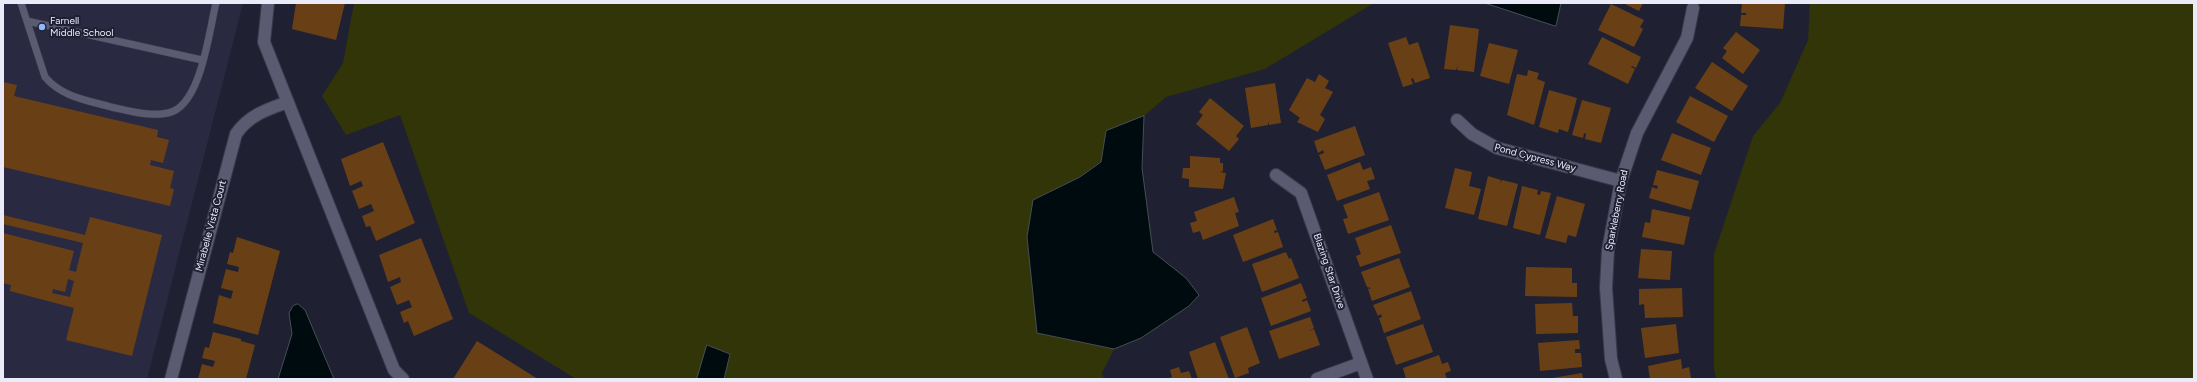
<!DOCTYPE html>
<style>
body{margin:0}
#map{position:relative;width:2197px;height:382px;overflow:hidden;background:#202033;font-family:Figtree,sans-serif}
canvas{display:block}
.frame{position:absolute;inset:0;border:4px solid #eaeaf8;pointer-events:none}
</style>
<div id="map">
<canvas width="2197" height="382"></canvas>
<div class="frame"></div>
</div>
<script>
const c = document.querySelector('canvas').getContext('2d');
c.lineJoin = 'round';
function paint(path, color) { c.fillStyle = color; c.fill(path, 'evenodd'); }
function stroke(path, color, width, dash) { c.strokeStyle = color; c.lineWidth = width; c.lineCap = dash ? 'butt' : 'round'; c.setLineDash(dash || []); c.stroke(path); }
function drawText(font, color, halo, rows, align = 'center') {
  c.font = font + ' Figtree,sans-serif'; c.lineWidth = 4; c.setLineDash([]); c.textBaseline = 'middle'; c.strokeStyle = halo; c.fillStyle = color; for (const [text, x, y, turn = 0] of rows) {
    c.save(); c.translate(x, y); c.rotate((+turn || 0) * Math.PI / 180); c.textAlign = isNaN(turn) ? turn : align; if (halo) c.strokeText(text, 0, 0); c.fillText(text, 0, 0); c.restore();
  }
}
paint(new Path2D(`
 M3,3H243L147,379H3Z`), '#2a2942');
paint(new Path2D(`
 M354,3H1374L1265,69L1166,97L1144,116L1106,131L1101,161L1080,177L1033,200L1037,333L1114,349L1102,373L1104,379H724L730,354L707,345L697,379H576L469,313L400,115L346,135L322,96L343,63Z
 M1810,3H2194V379H1716L1714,369V254L1753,136L1780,103L1808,40Z`), '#313508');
const water = new Path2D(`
 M1485,3H1561L1556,26Z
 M1144,116L1142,168L1153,252L1186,278L1199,295L1189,306L1141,338L1114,349L1037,333L1027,237L1033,200L1080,177L1101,162L1106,131Z
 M298,304L305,310L334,379H278L292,334L289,313L293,306Z
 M707,345L730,354L724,379H697Z`);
paint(water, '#000b0f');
stroke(water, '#464e55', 1);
paint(new Path2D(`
 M296,3H345L336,40L292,29Z
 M1623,3H1643L1639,11Z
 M1742,3H1785L1783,29L1740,26L1741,15H1746V13H1741Z
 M1611,4L1644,20L1640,27L1643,29L1634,47L1598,30Z
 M1450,25L1479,29L1474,72L1457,70L1458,65L1456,70L1444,69Z
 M1736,32L1760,50L1743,74L1722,58L1727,51L1723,48Z
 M1406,37L1409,45L1418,42L1430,78L1415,83L1413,78L1411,79L1413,84L1403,87L1388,43Z
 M1602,37L1641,57L1636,68L1632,66L1631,67L1635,69L1628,84L1588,64Z
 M1489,43L1518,50L1509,84L1480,76Z
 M1712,62L1748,86L1732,111L1695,88Z
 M1528,70L1539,73L1537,79L1545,82L1534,125L1507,115L1517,74L1527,76Z
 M1319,74L1329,81L1325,88L1333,92L1320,115L1325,119L1318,132L1297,122L1300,118L1289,110L1307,78L1315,82Z
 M3,82L17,85L14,96L158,130L157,137L169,140L163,163L151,160L150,165L174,171L170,188L174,189L170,206L3,167Z
 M1275,83L1281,123L1269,125V121L1268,125L1251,128L1245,88Z
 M1549,90L1577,98L1568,132L1559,129L1558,133L1539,127Z
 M1690,96L1728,116L1714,142L1676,122Z
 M1210,98L1244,126L1236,136L1239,139L1229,151L1196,124L1203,115L1199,112Z
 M1582,100L1611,108L1601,143L1585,139L1586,134L1584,133L1583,138L1572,135Z
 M1355,126L1365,155L1325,170L1319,155L1324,153L1323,150L1318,153L1314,141Z
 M1672,133L1711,148L1701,175L1661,160Z
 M383,142L415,223L376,241L370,226L366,227L362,216L374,211L371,204L359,209L352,191L363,186L361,181L350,186L341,159Z
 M1190,156L1220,158V163H1223V171L1220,172L1226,173L1223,189L1189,187V179L1182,178L1183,168H1190Z
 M1360,162L1363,170L1371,167L1375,179L1367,181L1370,189L1337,201L1327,175Z
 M1455,168L1472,172L1469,186L1481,189L1474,215L1445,208Z
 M1657,170L1699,181L1691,210L1649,198L1652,187L1657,189L1658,186L1653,185Z
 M1488,176L1501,180L1500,184L1502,180L1518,184L1507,226L1478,219Z
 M1522,186L1538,190L1537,194L1540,195L1541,191L1551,193L1540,235L1513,228Z
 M1379,192L1389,220L1348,234L1343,219L1348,218L1343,205Z
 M1557,196L1585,204L1576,237L1568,235L1566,243L1545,238Z
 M1234,197L1239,212L1235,213L1239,226L1203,240L1200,231L1193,233L1190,223L1197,221L1194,212Z
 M1652,209L1690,217L1684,245L1642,237L1645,222L1650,223Z
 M3,215L85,235L90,217L162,235L132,356L66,340L74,308L10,291L11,285L3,283V233L74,251L69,270L76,272L83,243L3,224ZM68,279L74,281L70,297L52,293L53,289L65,292Z
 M1273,219L1277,230L1274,231V233L1278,232L1283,247L1243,262L1233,235Z
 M1391,225L1401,253L1360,267L1356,256L1361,254L1355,238Z
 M237,237L280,251L258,335L213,323L219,295L231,299L233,291L221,288L226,269L238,272L239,267L227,264L230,252L233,253Z
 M421,238L453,319L414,336L408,321L404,323L400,312L412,307L409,300L397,305L390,287L401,282L400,277L388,282L379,255Z
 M1641,249L1672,251L1670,280L1638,278Z
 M1286,252L1289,259L1291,258L1299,278L1262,292L1252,264Z
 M1399,258L1410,287L1372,301L1368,289L1371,288L1367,287L1361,272Z
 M1526,267L1572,268V283H1577V297L1525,296Z
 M1301,283L1307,298L1302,300L1303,302L1307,300L1311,311L1271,326L1261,298Z
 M1682,288L1683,317L1645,318L1644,304L1639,305V289Z
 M1411,291L1421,319L1384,333L1379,318L1382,317L1381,314L1378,316L1373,305Z
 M1572,303L1573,316H1578V333L1536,334L1535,304Z
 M1310,317L1314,328L1309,331L1314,329L1320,345L1279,359L1269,331Z
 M1423,324L1433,352L1396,365L1386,337Z
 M1676,324L1679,353L1645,358L1641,328Z
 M1247,327L1260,363L1248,368L1249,373L1235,378L1220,337Z
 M213,332L241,339V341L255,345L246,379H198L202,364L213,367L215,361L202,358L205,347L209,348Z
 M1579,340L1580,349H1575V353H1581L1582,367L1540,371L1538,343Z
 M477,341L538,379H453Z
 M1215,342L1229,379H1198L1189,352Z
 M1439,355L1442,364L1448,362L1451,371L1445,373L1447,379H1406L1403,368Z
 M1681,359L1682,369L1689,367L1691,378L1650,379L1648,366Z
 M1179,367L1181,373L1189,371L1192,379H1166L1172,377L1170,370Z
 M1582,373L1583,379H1552V378Z`), '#694015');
const lane = new Path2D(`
 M21,3L45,77C62,97 86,100 111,107C129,111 149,117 168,113C201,107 209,31 216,3
 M27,21L202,60`);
const street = new Path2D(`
 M268,3L264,42L394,370L403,379
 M1457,120L1472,134L1497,148L1621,181
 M1276,175L1301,193L1367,379
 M171,379L236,134C249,115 268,109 288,102
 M1317,379L1361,363
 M1616,379L1611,359L1606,288L1608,250L1621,181L1637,133L1687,38L1693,8`);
stroke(lane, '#3b3a4b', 8);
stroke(street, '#3b3a4b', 14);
stroke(lane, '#5a5a71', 7);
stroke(street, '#5a5a71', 12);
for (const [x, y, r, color] of [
 [42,27,4,"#90b8fd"]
]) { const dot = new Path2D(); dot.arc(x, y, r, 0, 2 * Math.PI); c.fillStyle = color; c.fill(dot); stroke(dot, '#202033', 1.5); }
drawText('10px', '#eaeaf8', '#202033', [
 ["Farnell",50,21],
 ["Middle School",50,33]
], 'left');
drawText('10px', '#eaeaf8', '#202033', [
 ["Pond Cypress Way",1535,158,15],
 ["Sparkleberry Road",1617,210,-79],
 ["Mirabelle Vista Court",211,226,-75],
 ["Blazing Star Drive",1329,271,71]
]);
</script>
